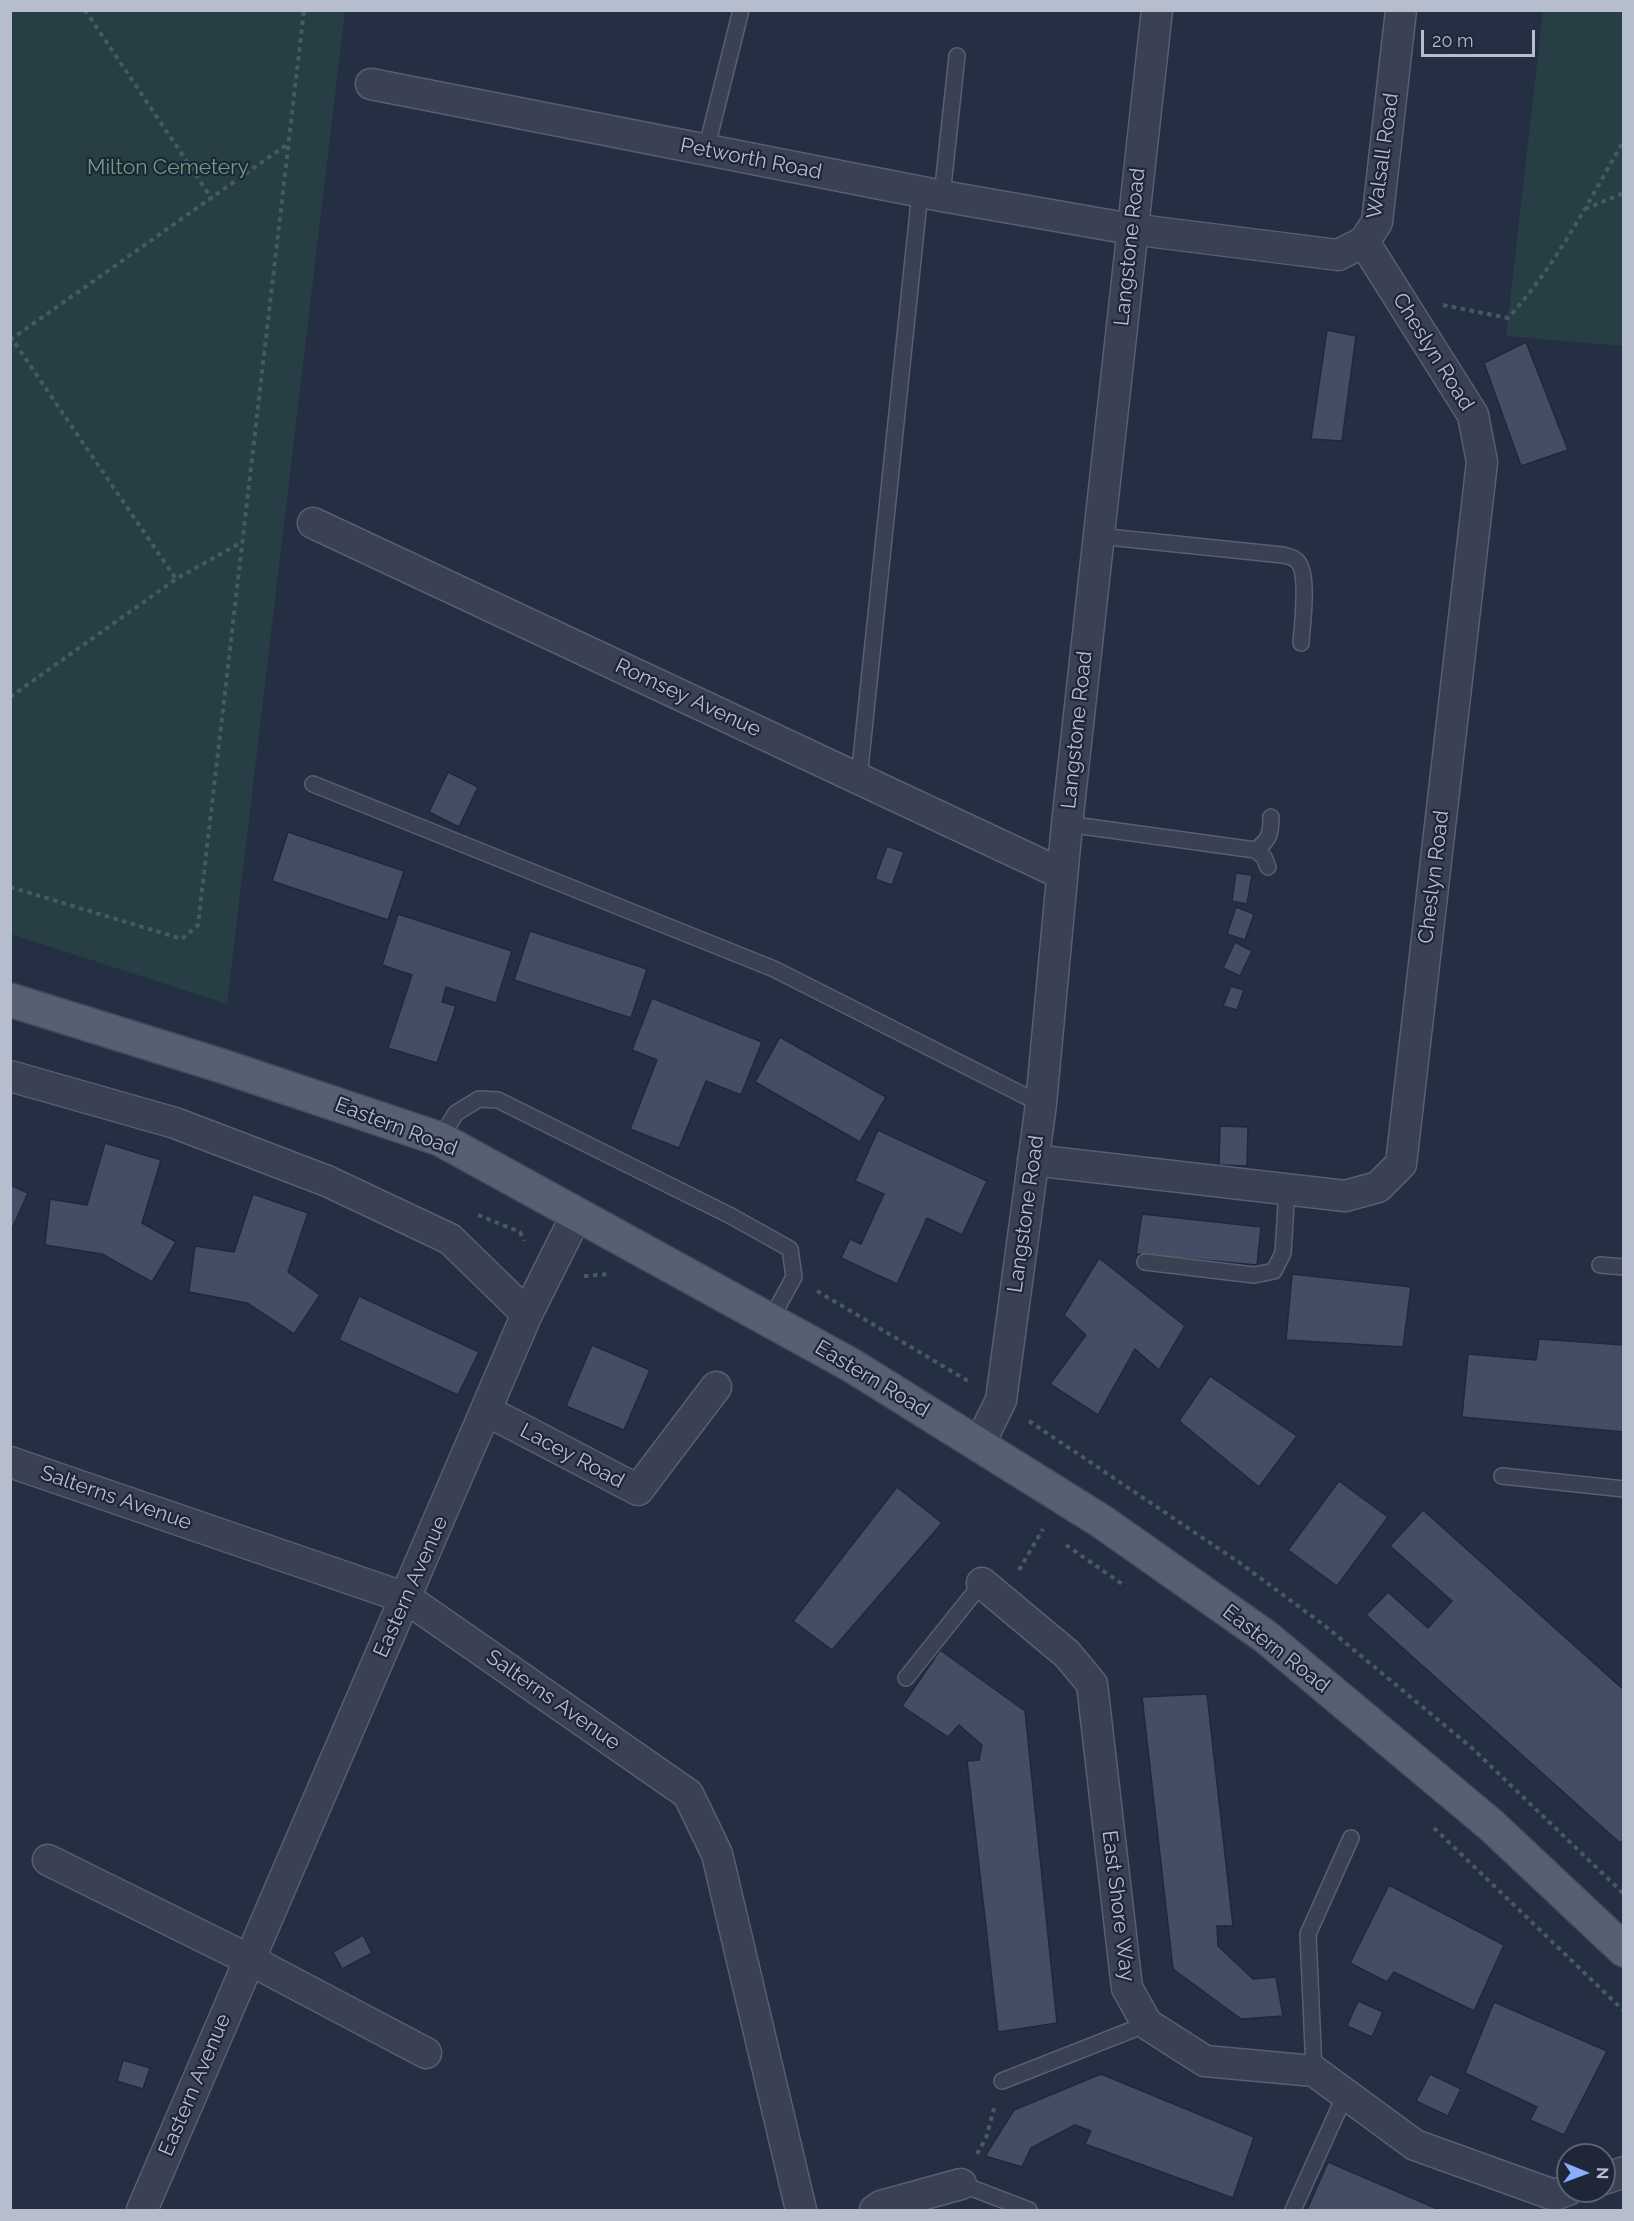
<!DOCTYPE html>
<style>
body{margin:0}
#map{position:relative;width:1634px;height:2221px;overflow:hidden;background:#252f43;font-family:Raleway,sans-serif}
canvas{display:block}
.frame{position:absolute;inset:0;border:12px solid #b6bdcc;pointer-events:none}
.north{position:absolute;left:1556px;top:2143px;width:60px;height:60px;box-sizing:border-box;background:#1e2638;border:2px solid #5b6273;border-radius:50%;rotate:91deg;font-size:16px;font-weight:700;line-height:24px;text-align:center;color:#b6bdcc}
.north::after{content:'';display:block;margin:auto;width:21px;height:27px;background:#8aadfe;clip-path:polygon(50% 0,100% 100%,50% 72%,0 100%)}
.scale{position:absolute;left:1421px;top:30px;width:114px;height:27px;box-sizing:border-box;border:3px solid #b6bdcc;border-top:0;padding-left:8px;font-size:18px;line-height:21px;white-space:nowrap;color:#b6bdcc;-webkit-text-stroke:4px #1e2638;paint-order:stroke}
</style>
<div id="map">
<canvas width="1634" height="2221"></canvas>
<div class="frame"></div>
<div class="north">N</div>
<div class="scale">20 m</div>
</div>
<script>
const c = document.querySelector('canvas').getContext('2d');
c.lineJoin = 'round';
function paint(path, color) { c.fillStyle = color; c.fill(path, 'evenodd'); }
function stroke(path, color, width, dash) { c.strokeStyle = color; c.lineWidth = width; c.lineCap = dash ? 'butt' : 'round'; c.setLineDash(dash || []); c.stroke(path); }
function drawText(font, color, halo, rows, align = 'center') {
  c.font = font + ' Raleway,sans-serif'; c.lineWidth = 4.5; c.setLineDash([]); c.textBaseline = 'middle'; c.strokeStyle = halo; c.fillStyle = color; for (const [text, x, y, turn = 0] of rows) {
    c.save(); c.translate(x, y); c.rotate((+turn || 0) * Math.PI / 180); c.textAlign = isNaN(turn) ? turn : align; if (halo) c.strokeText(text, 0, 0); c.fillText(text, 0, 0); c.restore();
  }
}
paint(new Path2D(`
 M11,10L345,11L227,1004L11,934Z
 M1543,11H1623V346L1506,336Z`), '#273e44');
const building = new Path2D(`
 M1327,330L1356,336L1342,441L1311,439Z
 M1526,342L1568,450L1521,466L1484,363Z
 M448,772L478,787L459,827L429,812Z
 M288,832L404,871L388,920L272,881Z
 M887,846L904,852L892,885L875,879Z
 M1236,873L1252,875L1247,904L1232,901Z
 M1236,907L1254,914L1245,940L1227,934Z
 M398,914L512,951L496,1003L446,987L442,1002L456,1006L437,1063L388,1048L412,975L382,965Z
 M530,931L647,969L631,1018L514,980Z
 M1235,942L1252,951L1240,976L1223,968Z
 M1231,986L1244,990L1237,1010L1223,1006Z
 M652,998L762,1042L741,1095L706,1081L679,1148L630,1129L657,1060L632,1050Z
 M780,1037L886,1097L860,1142L755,1082Z
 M1220,1126L1248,1127L1247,1166L1219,1165Z
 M878,1130L987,1181L962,1235L927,1218L897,1284L841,1258L850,1239L861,1244L884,1194L855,1181Z
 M105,1143L161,1160L142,1223L176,1242L152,1282L102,1254L45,1245L50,1199L87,1205Z
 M10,1185L28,1193L10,1233Z
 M253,1194L308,1213L288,1272L320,1295L294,1334L247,1303L189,1292L195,1246L234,1252Z
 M1142,1214L1261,1227L1257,1265L1136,1254Z
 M1099,1258L1185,1326L1159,1370L1135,1349L1098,1415L1050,1384L1086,1335L1064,1315Z
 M1292,1274L1411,1287L1403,1347L1286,1340Z
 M359,1296L479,1352L458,1395L339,1340Z
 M1539,1339L1624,1345V1432L1462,1417L1468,1354L1536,1360Z
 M592,1345L650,1370L624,1430L566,1406Z
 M1210,1376L1297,1436L1259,1487L1179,1421Z
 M1339,1481L1388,1517L1337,1586L1288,1550Z
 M897,1487L942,1523L832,1650L793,1621Z
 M1423,1510L1624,1690V1839L1620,1843L1366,1615L1388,1592L1428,1628L1452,1601L1390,1546Z
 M940,1650L1025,1711L1057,2023L998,2032L967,1761L979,1760L982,1745L959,1725L948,1737L902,1706Z
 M1207,1694L1233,1926H1217L1218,1946L1253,1979L1276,1977L1283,2016L1241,2019L1173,1969L1142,1697Z
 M1389,1885L1504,1945L1474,2011L1394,1972L1387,1982L1350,1963Z
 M363,1935L372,1953L342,1969L333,1952Z
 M1358,2001L1383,2012L1372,2037L1347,2026Z
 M1494,2002L1607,2051L1564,2135L1530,2120L1537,2107L1465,2073Z
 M123,2060L150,2068L143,2089L117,2081Z
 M1101,2074L1254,2137L1233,2198L1085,2144L1091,2131L1075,2125L1031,2148L1022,2167L985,2156L1014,2110Z
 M1430,2074L1461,2089L1448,2116L1416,2101Z
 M1328,2162L1440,2210H1307Z`);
paint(building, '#434e65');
stroke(building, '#20283a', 1.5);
const lane = new Path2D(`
 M706,150L741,10
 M942,196L957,56
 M1098,536L1283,555C1287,556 1293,557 1296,560C1310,570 1302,626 1301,643
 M859,778L920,192
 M313,784L774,969L1041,1104
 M1067,824L1255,850L1264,857L1268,867
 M1255,850C1269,841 1271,834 1271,817
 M440,1139L456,1113L479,1099L498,1100L731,1216L790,1249L794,1277L771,1319
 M1145,1262L1254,1275L1274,1271L1283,1253L1287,1189
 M1600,1265L1624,1267
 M1502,1476L1624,1489
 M906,1678L982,1583
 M1314,2071L1308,1934L1351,1838
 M1002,2081L1147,2024
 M961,2184L1029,2210
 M1293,2210L1345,2095`);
const street = new Path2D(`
 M371,84L942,196L1131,229L1338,255L1364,242L1377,222L1401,10
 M313,523L1062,874
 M10,1076L175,1123L327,1181L450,1239L527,1314
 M1033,1160L1345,1196L1378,1187L1401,1164L1482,462L1473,415L1364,242
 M487,1411L638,1490L716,1387
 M979,1445L1001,1400L1041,1104L1067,824L1157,10
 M10,1462L406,1598L688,1794L717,1854L801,2210
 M982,1583L1067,1654L1092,1684L1127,1988L1147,2024L1205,2061L1314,2071L1415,2145L1554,2195L1568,2190
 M48,1860L248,1959L426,2053
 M1604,2179L1624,2172
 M142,2210L527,1314L576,1216
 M875,2210L881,2206L961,2184`);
const primary = new Path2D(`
 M10,1000L222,1066L440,1139L851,1365L1101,1521L1266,1637L1491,1825L1624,1950`);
stroke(lane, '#575f70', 18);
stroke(street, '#575f70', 33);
stroke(primary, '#434a5c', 36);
stroke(new Path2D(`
 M85,10L212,199
 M1585,209L1624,193
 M1443,305L1508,318C1556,266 1589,201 1624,140
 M10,336L176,579
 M10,340L289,143
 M10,697L176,579L242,542
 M10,887L182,939L198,925L304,10
 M478,1215L520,1232L524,1241
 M584,1276L609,1274
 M817,1291L968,1381
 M1029,1421L1240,1563L1325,1626L1472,1748L1624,1894
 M1066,1545L1122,1584
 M1019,1570L1043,1529
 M1434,1828L1624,2011
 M977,2154L986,2138L995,2105`), '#455b60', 4, [4.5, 4.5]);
stroke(lane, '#394152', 15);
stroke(street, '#394152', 30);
stroke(primary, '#576072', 33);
drawText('21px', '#b6bdcc', '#1e2638', [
 ["Walsall Road",1383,156,-82],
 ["Petworth Road",751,159,11],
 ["Langstone Road",1130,247,-84],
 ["Cheslyn Road",1433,352,58],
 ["Romsey Avenue",688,698,25],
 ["Langstone Road",1077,730,-84],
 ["Cheslyn Road",1434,877,-83],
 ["Eastern Road",396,1127,21],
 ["Langstone Road",1026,1214,-82],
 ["Eastern Road",872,1379,31],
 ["Lacey Road",572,1456,28],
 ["Salterns Avenue",116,1498,19],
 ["Eastern Avenue",411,1587,-66],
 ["Eastern Road",1276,1649,38],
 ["Salterns Avenue",553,1700,35],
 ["East Shore Way",1118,1906,83],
 ["Eastern Avenue",195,2085,-67]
]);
drawText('21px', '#6c9f7c', '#1e2638', [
 ["Milton Cemetery",168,168]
]);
</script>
